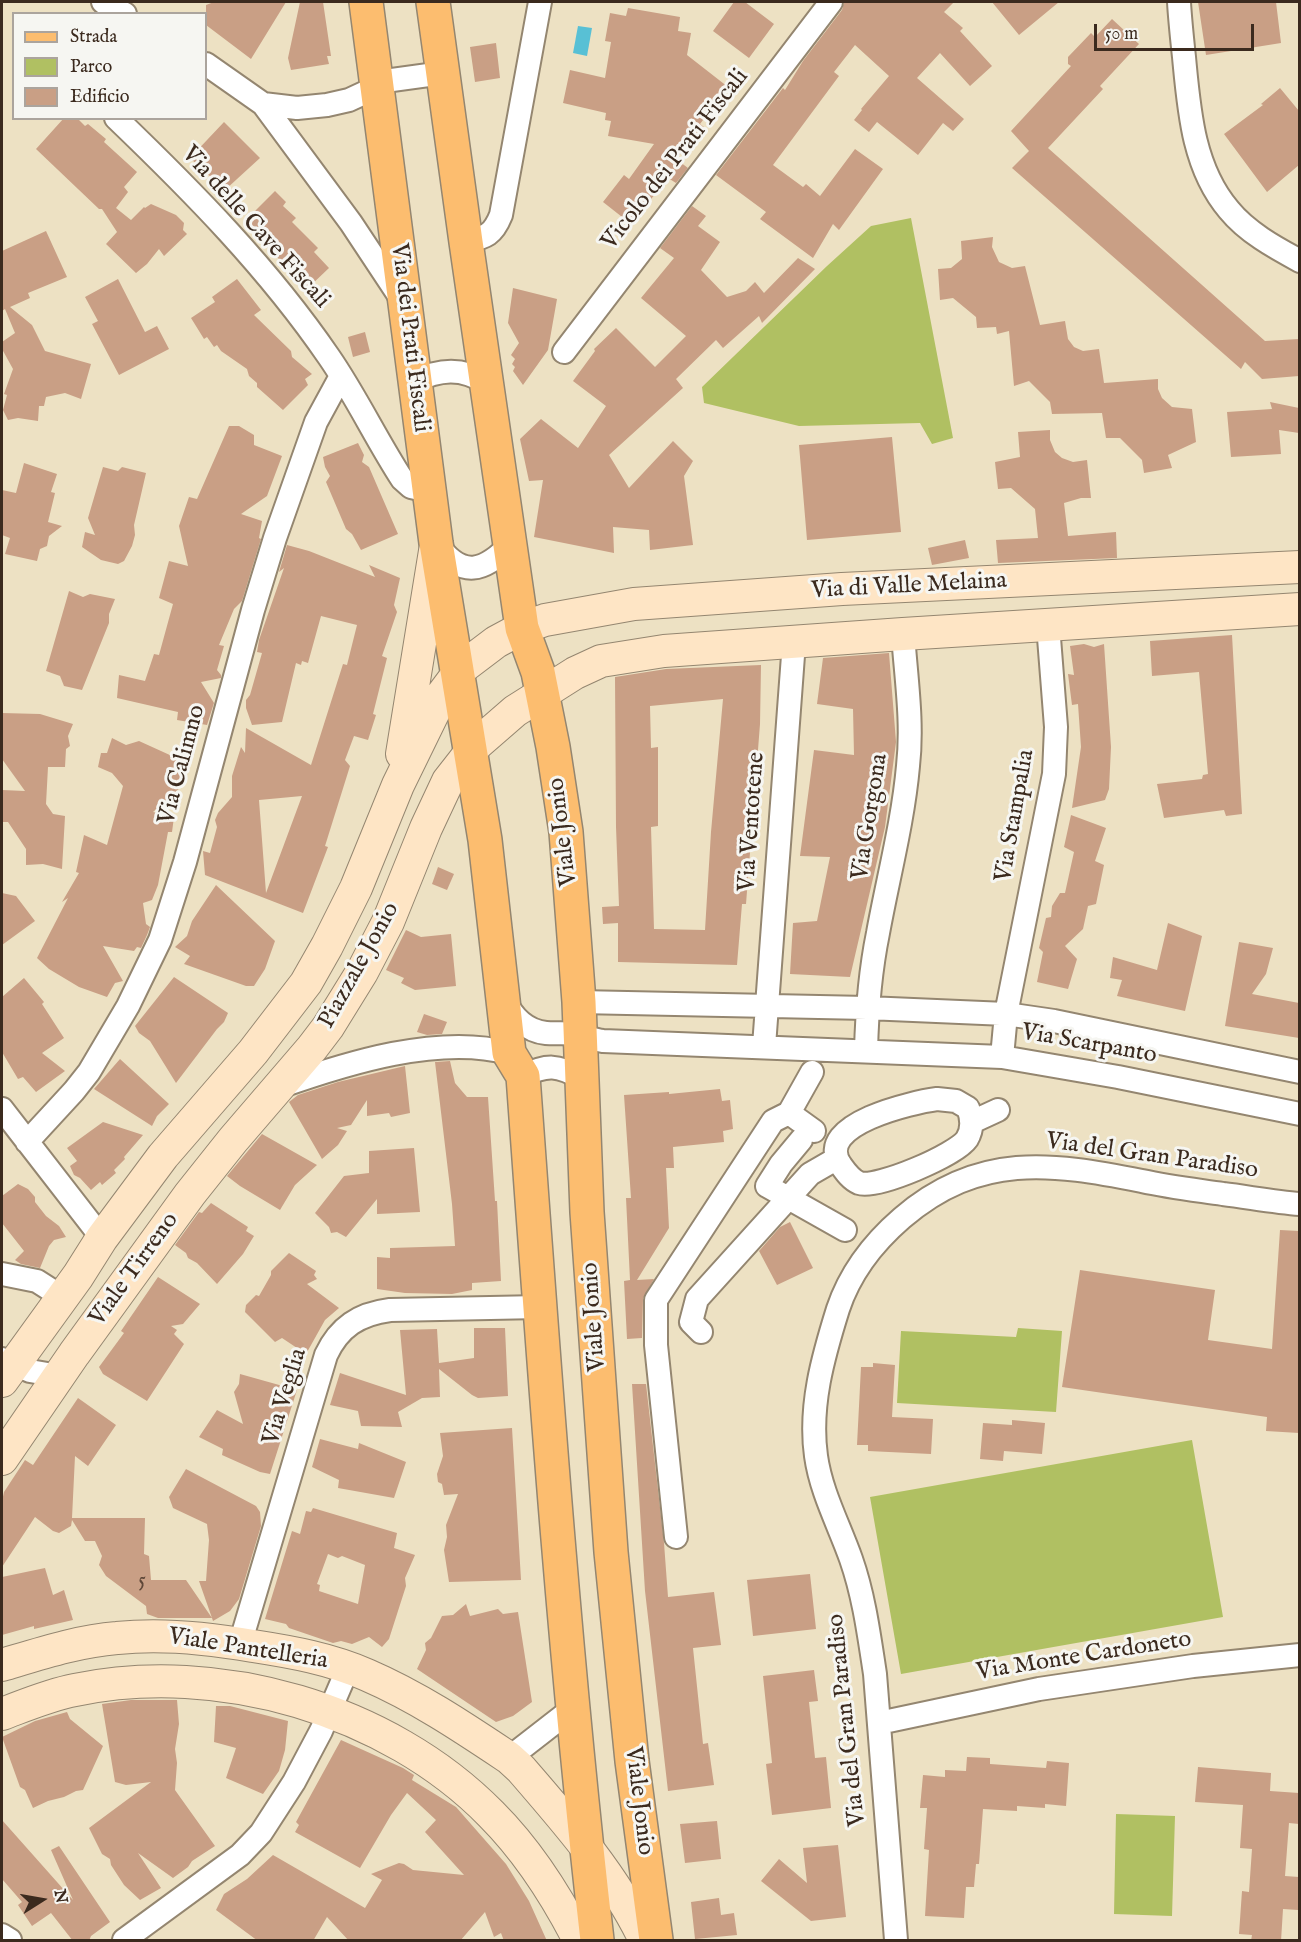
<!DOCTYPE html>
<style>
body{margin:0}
#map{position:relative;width:1301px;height:1942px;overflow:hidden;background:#ede1c3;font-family:"IM FELL English",serif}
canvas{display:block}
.frame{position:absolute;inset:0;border:3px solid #3b2a1e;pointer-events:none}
.legend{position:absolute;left:12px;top:12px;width:195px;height:108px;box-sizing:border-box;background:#f6f6f2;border:2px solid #aba49d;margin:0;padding:8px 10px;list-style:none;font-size:18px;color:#3b2a1e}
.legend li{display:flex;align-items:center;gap:12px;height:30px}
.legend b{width:30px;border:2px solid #aba49d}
.north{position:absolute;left:12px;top:1870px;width:60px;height:60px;-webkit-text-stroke:4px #f6f6f2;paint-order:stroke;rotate:79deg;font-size:16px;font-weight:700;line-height:24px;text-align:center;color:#3b2a1e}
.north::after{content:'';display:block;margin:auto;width:21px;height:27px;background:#3b2a1e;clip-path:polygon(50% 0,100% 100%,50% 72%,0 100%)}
.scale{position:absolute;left:1094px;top:24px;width:160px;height:27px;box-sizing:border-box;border:3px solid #3b2a1e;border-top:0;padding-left:8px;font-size:18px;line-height:21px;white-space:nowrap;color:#3b2a1e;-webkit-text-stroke:4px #f6f6f2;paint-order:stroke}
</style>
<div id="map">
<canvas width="1301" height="1942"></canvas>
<div class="frame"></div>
<ul class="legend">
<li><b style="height:8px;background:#fcbd6f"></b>Strada</li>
<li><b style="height:16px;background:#b0c062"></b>Parco</li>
<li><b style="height:16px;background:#c99f85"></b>Edificio</li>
</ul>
<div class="north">N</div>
<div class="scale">50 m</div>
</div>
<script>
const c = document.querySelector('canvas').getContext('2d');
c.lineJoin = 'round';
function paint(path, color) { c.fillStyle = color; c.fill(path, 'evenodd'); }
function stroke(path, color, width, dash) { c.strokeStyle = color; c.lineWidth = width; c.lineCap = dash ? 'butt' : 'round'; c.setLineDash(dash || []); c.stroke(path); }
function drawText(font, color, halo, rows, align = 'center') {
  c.font = font + ' "IM FELL English",serif'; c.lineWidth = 6; c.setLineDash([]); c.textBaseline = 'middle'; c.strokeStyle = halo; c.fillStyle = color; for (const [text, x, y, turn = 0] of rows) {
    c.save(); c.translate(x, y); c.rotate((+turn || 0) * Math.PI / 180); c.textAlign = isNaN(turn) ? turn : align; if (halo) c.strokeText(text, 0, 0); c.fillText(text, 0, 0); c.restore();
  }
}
paint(new Path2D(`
 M911,218L953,438L932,444L920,423L799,426L704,403L702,387L827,266L871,226Z
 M1018,1328L1062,1331L1056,1412L897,1403L901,1331L1016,1337Z
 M1192,1440L1223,1617L901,1674L870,1497Z
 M1116,1814L1175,1816L1172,1916L1114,1914Z`), '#b0c062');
paint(new Path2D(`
 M578,26L592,28L587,56L573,53Z`), '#58c0d5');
paint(new Path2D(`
 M214,2H286L251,59L206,25V5Z
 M300,2H323L331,56H327L329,64L291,70L288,58Z
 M734,2H745L774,24L749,58L713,31Z
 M844,2H954L944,12L963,28L960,31L992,66L970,86L940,53L917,78L964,119L953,131L943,123L918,155L877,122L869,132L854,120L862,110L861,109L889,76L855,45L834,72L839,76L773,165L803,187L806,184L820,196L855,149L883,169L839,230L833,224L813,258L760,219L766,212L716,175L783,88L785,90L803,61L842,10Z
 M992,2H1059L1019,35Z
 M1198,2H1276L1281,43L1206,55Z
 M628,8L680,17L678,31L691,33L687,55L728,87L700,124L704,127L676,159L688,168L676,183L668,178L631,224L603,202L624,175L629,179L654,144L608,136L611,121L605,120L606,113L563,103L570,70L605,78L611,42L605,41L610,13L626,16Z
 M1112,19L1139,44L1100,86L1103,89L1048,148L1265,341L1299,339V376L1262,379L1245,362L1241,369L1012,168L1029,151L1011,131L1071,66L1068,64V57L1091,33L1095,37Z
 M496,43L500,78L475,82L470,47Z
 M1280,88L1299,111V165L1267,192L1224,134L1263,105L1261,104Z
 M64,118H77L85,126L88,124L106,139L104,142L137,172L124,187L128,192L116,208L131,220L144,207L145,208L151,204L176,215L184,223L183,230L187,234L164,256L159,249L147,264L136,273L106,244L117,232L102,209H99L36,149Z
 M224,122L260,158L225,190L190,158Z
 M275,191L286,202L283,206L296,218L292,222L318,248L314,252L329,268L308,288L243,223Z
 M692,206L706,216L698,226L720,242L701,270L727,297L746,291L755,282L764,293L798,258L815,269L762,323L759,316L723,348L716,340L676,379L683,388L609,455L629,488L673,441L693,461L684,476L693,545L650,550L649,530L613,527L614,553L534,537L543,480L529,481L520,439L541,419L578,448L606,406L573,381L595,351L594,349L616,328L655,367L686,336L641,298L674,258L660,248Z
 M46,231L67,277L28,293L30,298L10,307L32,325L45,351L91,364L81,399L65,393L46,397L44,406H39L38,421L18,418L8,420L3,410L7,395L4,394L13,369L2,349V342L15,333L5,309L2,311V251Z
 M993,237L992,247L999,262L1012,268L1025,266L1040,325L1065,321L1068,339L1074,347L1083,351L1099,349L1104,383L1158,379V389L1162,398L1172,407L1192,409L1196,442L1168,455L1172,468L1144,473L1142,460L1120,438H1106L1102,413L1052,414L1050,402L1029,381L1014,386L1009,331L997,334L996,327L977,328L976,317L953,298L940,300L938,269L951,268L962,259L961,241Z
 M118,279L145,332L157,326L169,349L119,375L92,324L98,321L85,297Z
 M237,279L261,310L254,315L291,351L292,357L312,374L305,379L308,385L283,410L257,387V383L249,376L247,369L221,351L217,345L214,347L207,337L204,339L191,318L215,302L212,297Z
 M513,288L557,299L548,350L523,385L513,371L515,367L512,364L515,359L511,355L519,343L508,323Z
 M365,332L370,352L353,357L348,337Z
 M1270,402L1299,408V433L1279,430L1281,454L1231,457L1227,412L1272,409Z
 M229,426H239L254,435V445L282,456L267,496L241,514L262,521L259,538L261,539L242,601L234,609L219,645L224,646L217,670L221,675V678L201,682L214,703L207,725L177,720L178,712L117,698L119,675L145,681L154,654L159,655L173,604L159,598L169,561L188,566L179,526L189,497L197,499Z
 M1050,430V440L1055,452L1062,458L1073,462L1087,460L1091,498H1081L1064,503L1068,536L1116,532L1117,558L998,563L996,540L1038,538L1035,509L1011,488L998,489L995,462L1020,457L1018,432Z
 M892,437L901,532L807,540L799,445Z
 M358,443L364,455L362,462L369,467L398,534L361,550L352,534L346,529L326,482L330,476L325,467L323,457Z
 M24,463L57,474L51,492L55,493L48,522L62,526L49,536L47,546L40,549L37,561L5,554L10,538L2,535V490L16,493Z
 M103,467L118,471L122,467L146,473L134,525L135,535L132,546L124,561L118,564L101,560L82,547L85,532L95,535L88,518Z
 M965,540L969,558L932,565L928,548Z
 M287,545L309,551L375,577L369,565L400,578L394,605L397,612L382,656L387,658L373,714L376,715L368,740L354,736L345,760L350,766L325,846L328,847L303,913L205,875L203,851L210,853L217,827L215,820L218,813L232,797V776L241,747L245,753L246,728L311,765L343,664L347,665L357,625L321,616L308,663L302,661L301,665L296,663L282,722L252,725L246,708V700L250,695L262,653L257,652L259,640L284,568L279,572ZM302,796L266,893L259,800Z
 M69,591L83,597L90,594L115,599L109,614V623L82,690L64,686L60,676L46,671Z
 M1232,635L1242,814L1226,816L1224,810L1164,818L1157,784L1202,779L1203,775L1208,774L1199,672L1152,676L1150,641Z
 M1084,644L1094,647L1104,644L1111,747L1109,789L1105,800L1072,808L1081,747L1078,704L1072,705L1068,674L1074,675L1070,646Z
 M889,653L896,742L885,827L850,977L790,974L793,923L817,921L830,857L800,856L814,750L854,755L853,709L817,704L823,658Z
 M761,665L760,724L746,904H742L737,965L618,962V923L603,924L602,907L619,906L616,827L615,677L666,669ZM723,699L711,832L705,930L654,929L651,827L658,826V747L651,748L650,706Z
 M2,713L40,714L73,724L68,736L70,746L66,749L65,767H48L46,804L53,814L65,816L62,869L43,864L26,865V849L8,822H2V790L25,791L2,759Z
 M112,738L126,745L139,741L183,761L182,771L185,778L182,786L153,812L174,817L172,832H168L158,885L152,900L143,903L146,924L150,927L147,935L141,948L137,947L134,951L103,946L123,981L115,983L107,997L79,987L49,969L37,958L68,898L62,902L79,873L76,872L84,835L107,845L123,786L112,773L98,767L101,753H107Z
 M1071,815L1106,828L1095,861L1104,865L1096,904L1088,906L1083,929L1065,946L1077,959L1068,989L1037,982L1043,952L1039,948L1046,918L1051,917L1052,906L1060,893H1065L1074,852L1064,847Z
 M438,867L454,874L447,890L432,884Z
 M216,885L275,941L265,969L254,986H246L184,964L190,956L175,947L187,936L192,921Z
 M2,893L16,896L35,921L2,945Z
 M1168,923L1202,936L1185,1011L1117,996L1122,980L1110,978L1113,957L1157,970Z
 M406,930L421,937L451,934L456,986L415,990L401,983L404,978L386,970Z
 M1239,942L1273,948L1266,974L1252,994L1299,1003V1038L1225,1026Z
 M174,977L228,1013L224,1022L217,1029L176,1083L150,1041L139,1033L135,1026Z
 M24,978L44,1002L42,1004L64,1038L42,1053L65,1071L36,1092L23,1077L18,1079L2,1052V997Z
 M424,1014L447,1022L442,1034L427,1035L417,1032Z
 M120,1059L169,1104L157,1116L152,1126L94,1089Z
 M450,1061L455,1083L467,1097H488L495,1201H497L501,1281L472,1283V1290L452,1294L405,1293L377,1289V1257L390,1258V1248L455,1246L452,1204L435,1062Z
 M405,1066L410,1113L391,1117L389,1113L367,1116V1100L351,1125L337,1128L347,1131L338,1145L322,1159L289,1102L298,1095L338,1082Z
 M720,1089L722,1101L730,1100L733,1129L723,1131L724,1142L673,1147L674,1168H666L669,1228L637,1280L654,1279L643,1299L642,1338L627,1339L624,1281L630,1280L626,1198H631L624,1095L669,1092V1094Z
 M103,1122L143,1135L124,1157L125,1159L114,1170L116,1173L102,1185L100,1182L91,1190L80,1178L74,1175L70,1166L77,1161L67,1148Z
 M262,1134L317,1165L295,1185L280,1210L240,1186L227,1176Z
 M414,1148L420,1212L377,1214V1199L346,1237L337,1232L331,1233L329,1227L315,1213L344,1176L369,1173V1151Z
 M18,1184L28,1189L35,1197V1202L46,1216L59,1226L66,1237L54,1240L49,1246L40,1268L21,1264L15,1260L24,1251L2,1223V1196Z
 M211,1203L248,1227L246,1231L254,1236L243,1254L217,1284L197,1263L188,1258L186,1253L175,1245L199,1212L202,1213Z
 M790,1222L813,1268L777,1285L759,1251L780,1227Z
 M1280,1230L1299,1231V1433L1266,1431L1267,1417L1062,1387L1080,1270L1215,1290L1208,1340L1272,1349Z
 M289,1253L316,1271L314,1275L317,1279L307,1284L339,1308L325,1320L306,1354L282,1338L275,1342L245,1312L246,1305L256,1295L259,1296L271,1275V1271Z
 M158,1277L200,1304L183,1324L171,1326L177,1330L174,1334L184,1344L147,1401L103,1374L99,1367L124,1333L121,1331Z
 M474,1328H505L508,1396L478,1398L472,1395L439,1369L440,1397L422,1398L398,1412L402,1427L361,1426L358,1411L330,1405L340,1373L406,1395L400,1330L437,1329L439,1363L474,1358Z
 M873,1363L895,1365L892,1417L933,1419L931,1454L868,1451V1445H857L861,1367H873Z
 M240,1374L297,1390L270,1474L260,1472L222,1455L223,1449L199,1437L217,1410L243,1424L234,1392L239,1384Z
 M632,1384H646L664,1543L668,1597L714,1592L721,1645L693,1648L703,1744L708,1743L714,1785L668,1791L645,1591Z
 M78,1398L116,1425L88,1466L75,1456L72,1518H145L144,1554L149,1556L151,1580H186L212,1618L199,1581H206L209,1540L207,1524L173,1508L169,1497L186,1469L256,1506L260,1512L261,1526L239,1599L230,1611L213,1621L212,1618H158L147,1614L146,1606L106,1576L99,1565L102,1556L95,1541H85L72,1520L71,1526L59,1533L53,1531L35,1517L2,1567V1501L4,1492L25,1460L33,1465Z
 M1012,1420L1045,1423L1042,1454L1004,1451L1003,1461L980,1459L983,1423L1012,1425Z
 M512,1428L521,1580L449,1582L444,1550L447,1537L446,1525L458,1494L444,1495L442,1484L438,1482L437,1474L443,1456L440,1433Z
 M320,1439L358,1449L359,1443L406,1462L394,1498L338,1488L339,1480L312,1467Z
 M313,1508L397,1533L394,1548L415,1555L405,1578L406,1586L389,1639L382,1647L369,1637L352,1644L341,1641L333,1643L289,1628L286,1624L265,1619L292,1531L300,1534L306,1511L311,1512ZM328,1554L338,1558L342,1556L365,1565L358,1604L319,1591L320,1585L317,1584Z
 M45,1568L53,1595L64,1590L73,1620L34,1629V1626L2,1635V1577Z
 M810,1574L816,1629L753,1636L747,1580Z
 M466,1604L470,1616L498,1609L503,1614L518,1612L532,1702L513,1716L496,1722L417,1669L426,1650L425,1643L431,1638L442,1616L453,1615Z
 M814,1670L818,1701L809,1702L815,1758L826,1757L831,1808L772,1815L766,1764L772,1763L763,1676Z
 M131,1700H177L179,1724L175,1749L177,1763L175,1790L215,1846L192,1861L188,1867L173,1878L138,1853L161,1888L140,1900L124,1885L111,1865L110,1859L102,1854L89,1828L151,1782L126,1785L115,1782L102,1704Z
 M216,1706H230L288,1721L285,1750L279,1771L263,1794L226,1778L236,1748L214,1742Z
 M67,1712L70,1719L103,1746L83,1790L76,1791L64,1797L48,1801L33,1808L25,1790L20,1787L2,1737L35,1721Z
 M341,1740L403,1768L414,1775L412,1780L456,1807L506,1864L529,1901L547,1941H504L501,1933L494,1937L485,1912L460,1941H349L327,1917L313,1941H258L216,1910L224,1894L247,1879L273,1855L365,1908L382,1880L371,1874L399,1863L404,1864L413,1870L464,1875L425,1832L436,1820L407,1793L391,1815L360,1868L295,1832L299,1825L296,1822Z
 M967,1757L990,1758V1764L1046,1768L1047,1761L1069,1763L1066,1806L1045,1804V1808L1017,1806V1811L983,1809L979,1864H976L974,1887H966L964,1918L925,1916L929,1850L924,1849L927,1808H920L923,1775L945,1777V1770L966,1771Z
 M1198,1767L1271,1773L1270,1791L1299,1793V1824L1289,1823L1285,1876L1299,1877L1298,1910L1283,1909L1281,1941H1251L1252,1935L1239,1934L1242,1891L1249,1892L1252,1849L1240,1848L1243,1805L1195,1802Z
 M2,1820L73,1900L51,1850L59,1846L110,1922L91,1936L89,1941H73L51,1913L32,1926L18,1905L22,1902L2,1879Z
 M717,1821L721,1859L685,1863L680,1824Z
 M838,1845L846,1917L811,1921L761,1881L779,1859L807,1883L803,1848Z
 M719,1898L721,1915L734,1913L737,1935L695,1939L691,1902Z`), '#c99f85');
const street = new Path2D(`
 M103,2L125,14
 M1179,2C1180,20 1182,38 1184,57C1189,110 1193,168 1229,210C1247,232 1274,247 1300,261
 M206,64L263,104L351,223L402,300
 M263,104L297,108L327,105L349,100L392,80L443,73
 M116,118C193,192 268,268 329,357C356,396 376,439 402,479L411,487L429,491
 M466,242C486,237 493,235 501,215L540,2
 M564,352L831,2
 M414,382C439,369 462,367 486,383
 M437,544C462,579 484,572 511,544
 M504,999C512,1016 526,1031 546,1033C557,1034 569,1032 580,1035C588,1037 594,1040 603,1041L1002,1057L1118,1077L1300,1114
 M579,1002L867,1008L1006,1014L1054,1021L1300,1072
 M764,1046L794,642
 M866,1051C867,1011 870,972 878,933C888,878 903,822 908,766C913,722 906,678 903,634
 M1002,1057L1006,1014L1054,774L1056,727L1048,625
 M523,1076C547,1064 558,1065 581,1078
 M279,1087C347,1063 439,1034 509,1053
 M937,1099L956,1101L968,1108C972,1118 973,1129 967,1139C956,1155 877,1189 859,1183C850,1179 845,1171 840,1164C814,1124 914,1102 937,1099Z
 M2,1109L102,1238
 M789,1113L812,1072
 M972,1122L998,1110
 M801,1140L781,1164L767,1186L845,1230
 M27,1142L74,1091L89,1072L128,1006L160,940L185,862L253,610L275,538L316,422L341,376
 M2,1274L37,1281L62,1297
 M701,1332L691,1322L697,1299L810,1174L836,1159
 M2,1359L30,1371L59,1376
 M676,1537L656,1345V1300L773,1121L789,1113L814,1131
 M240,1644L326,1355C339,1327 359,1314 390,1310L540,1307
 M879,1723L1039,1689L1193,1666L1300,1655
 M509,1758L572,1709
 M2,1935L10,1940
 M124,1940L240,1855L261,1833L294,1782L321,1731L348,1668
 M896,1940L875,1674C869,1635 864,1596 851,1559C839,1525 821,1492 816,1456C809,1406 823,1357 838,1309C850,1273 873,1243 902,1218C979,1152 1051,1163 1142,1181C1169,1187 1196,1190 1223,1194C1248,1197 1274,1202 1300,1204`);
const secondary = new Path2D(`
 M402,754L435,551
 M2,1381L78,1276L102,1238L163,1156L253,1052L306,983L327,946L356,888L398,785L442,695L463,667L496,642L522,628L545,620L634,604L842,589L1300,567
 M2,1459L74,1354L190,1194L233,1140L312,1048L328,1027L362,972L388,922L426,828L448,781L477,744L515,711L575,673L601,661L664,651L903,634L1300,609
 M2,1665C39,1654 78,1641 117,1638C163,1633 208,1638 253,1646C292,1652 331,1659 367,1675C418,1697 464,1728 509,1758L521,1769C567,1822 615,1877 645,1940
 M2,1714C26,1705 49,1695 75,1690C218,1660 388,1709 491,1814C527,1850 556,1895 579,1940`);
const primary = new Path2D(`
 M366,2L436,543L485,840L509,1053L523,1076C544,1365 564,1653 597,1940
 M433,2L466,242L522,628L538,672L553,747L566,832L579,1002L587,1212L611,1552L632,1761L656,1940`);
stroke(street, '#948670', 26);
stroke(secondary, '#948670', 34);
stroke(primary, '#948670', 36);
stroke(street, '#fff', 22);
stroke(secondary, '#fee5c5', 32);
stroke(primary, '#fcbd6f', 33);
drawText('21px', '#5e4738', null, [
 ["5",142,1582]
]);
drawText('24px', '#3b2a1e', '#f6f6f2', [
 ["Vicolo dei Prati Fiscali",676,160,-52],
 ["Via delle Cave Fiscali",255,228,48],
 ["Via dei Prati Fiscali",409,338,83],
 ["Via di Valle Melaina",909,587,-3],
 ["Via Calimno",183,765,-75],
 ["Via Stampalia",1016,816,-80],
 ["Via Gorgona",871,817,-81],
 ["Via Ventotene",753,822,-86],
 ["Viale Jonio",564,832,-97],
 ["Piazzale Jonio",360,966,-61],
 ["Via Scarpanto",1089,1045,10],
 ["Via del Gran Paradiso",1152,1157,8],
 ["Viale Tirreno",135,1270,-54],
 ["Viale Jonio",595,1317,-94],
 ["Via Veglia",286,1397,-73],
 ["Viale Pantelleria",248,1650,9],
 ["Via Monte Cardoneto",1084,1657,-9],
 ["Via del Gran Paradiso",848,1720,-96],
 ["Viale Jonio",638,1801,83]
]);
</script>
